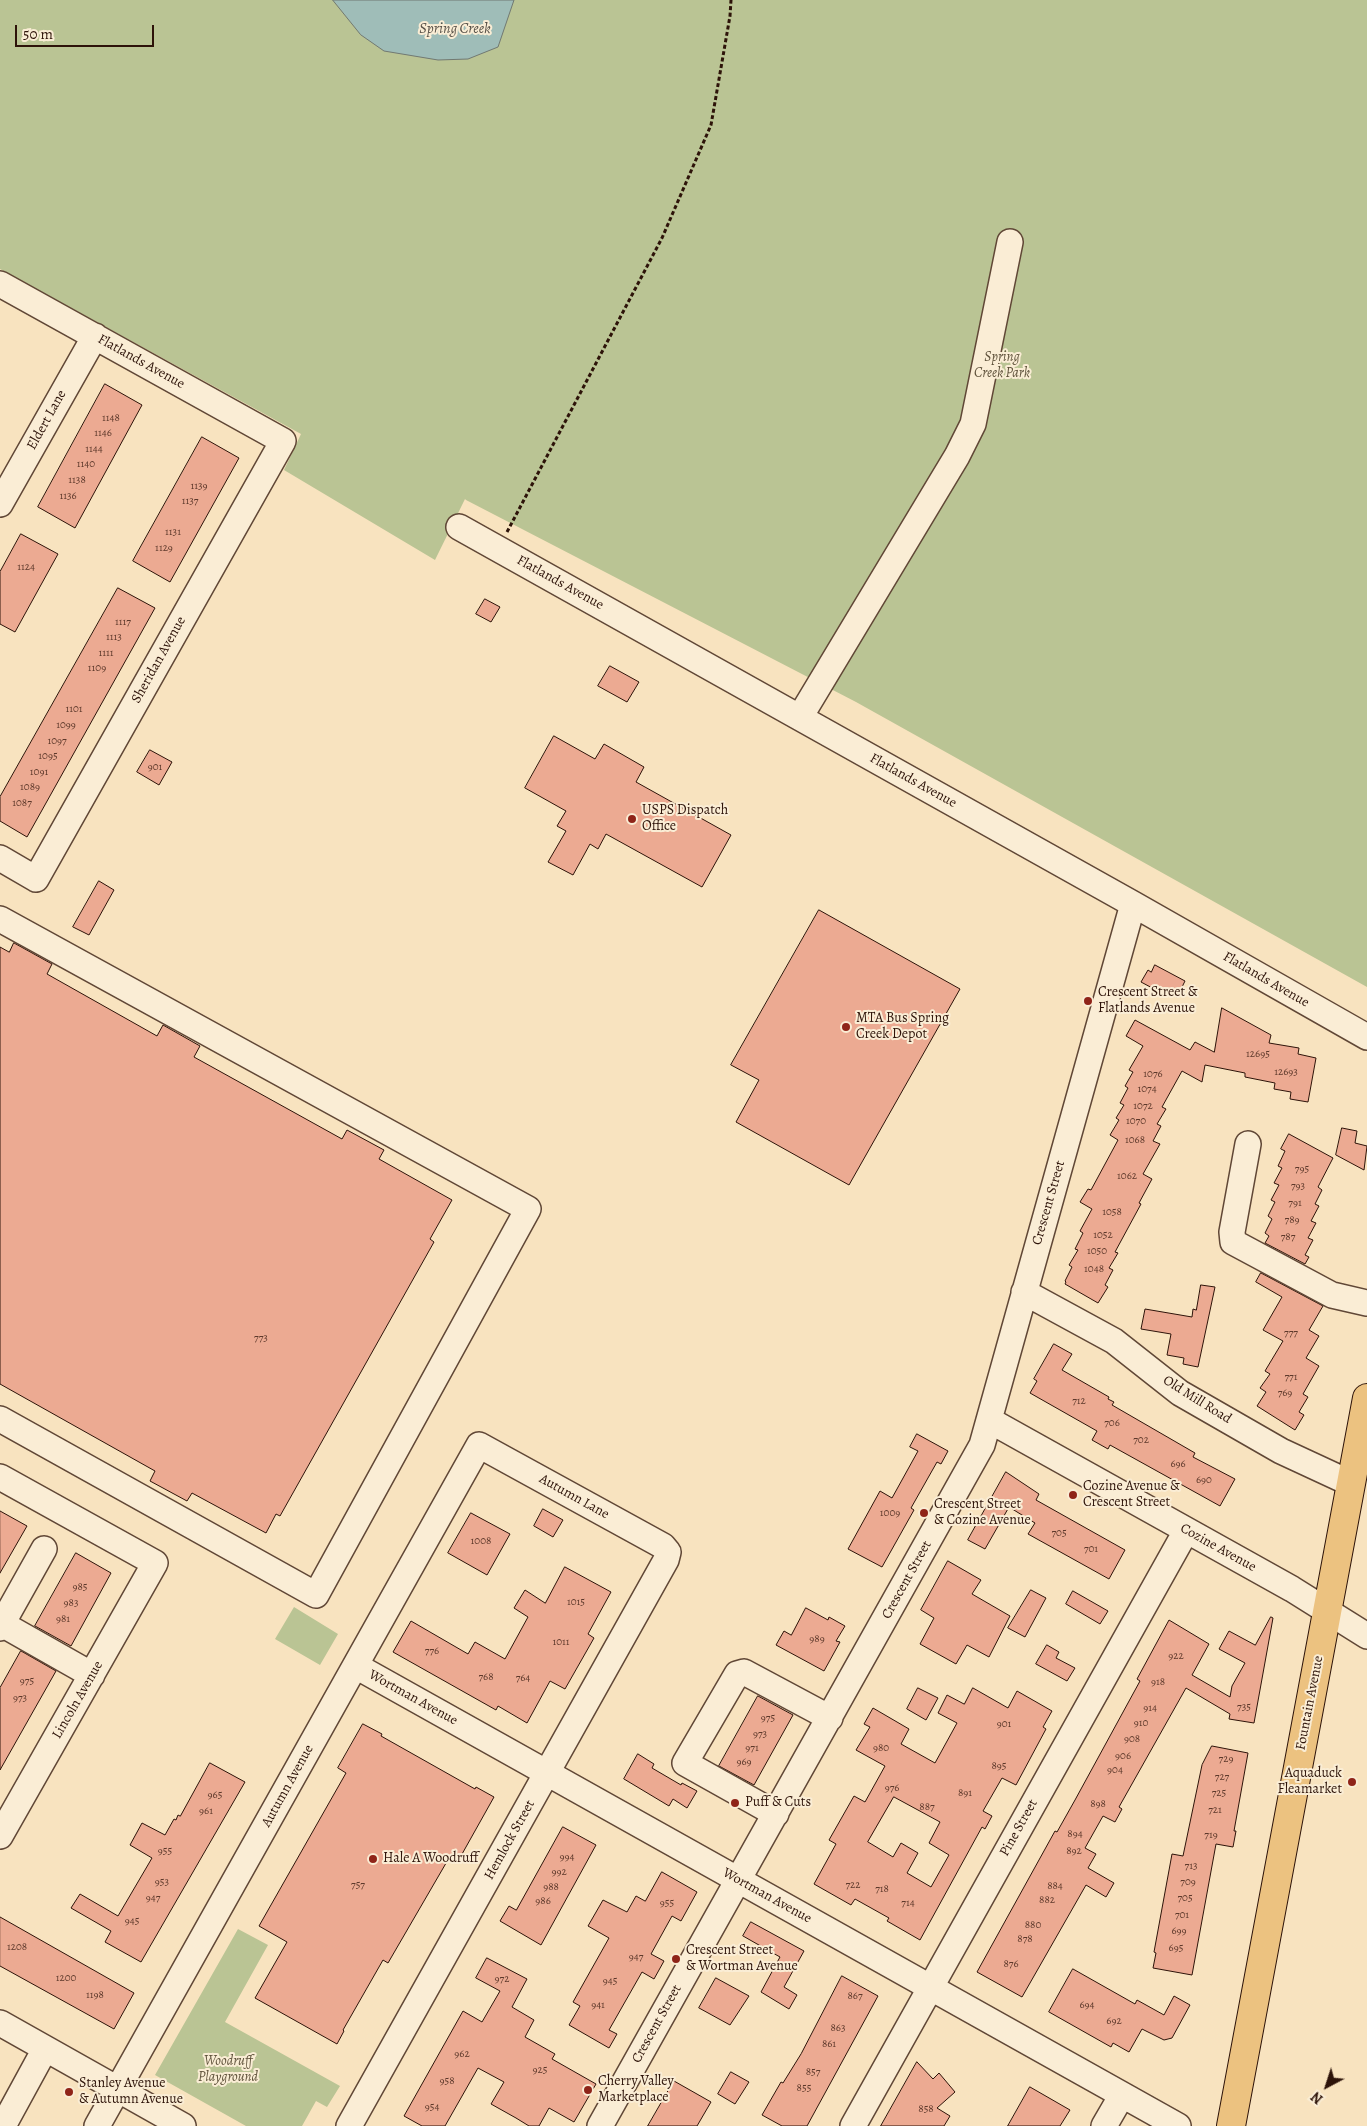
<!DOCTYPE html>
<style>
body{margin:0}
#map{position:relative;width:1367px;height:2126px;overflow:hidden;background:#f8e3bf;font-family:Alegreya,serif}
canvas{display:block}
.north{position:absolute;left:1302px;top:2061px;width:50px;height:50px;-webkit-text-stroke:4px #faedd5;paint-order:stroke;rotate:220deg;font-size:14px;font-weight:700;line-height:20px;text-align:center;color:#2d1309}
.north::after{content:'';display:block;margin:auto;width:18px;height:22px;background:#2d1309;clip-path:polygon(50% 0,100% 100%,50% 72%,0 100%)}
.scale{position:absolute;left:15px;top:25px;width:139px;height:22px;box-sizing:border-box;border:2px solid #2d1309;border-top:0;padding-left:6px;font-size:15px;line-height:18px;white-space:nowrap;color:#2d1309;-webkit-text-stroke:4px #faedd5;paint-order:stroke}
</style>
<div id="map">
<canvas width="1367" height="2126"></canvas>
<div class="north">N</div>
<div class="scale">50 m</div>
</div>
<script>
const c = document.querySelector('canvas').getContext('2d');
c.lineJoin = 'round';
function paint(path, color) { c.fillStyle = color; c.fill(path, 'evenodd'); }
function stroke(path, color, width, dash) { c.strokeStyle = color; c.lineWidth = width; c.lineCap = dash ? 'butt' : 'round'; c.setLineDash(dash || []); c.stroke(path); }
function drawText(font, color, halo, rows, align = 'center') {
  c.font = font + ' Alegreya,serif'; c.lineWidth = 4; c.setLineDash([]); c.textBaseline = 'middle'; c.strokeStyle = halo; c.fillStyle = color; for (const [text, x, y, turn = 0] of rows) {
    c.save(); c.translate(x, y); c.rotate((+turn || 0) * Math.PI / 180); c.textAlign = isNaN(turn) ? turn : align; if (halo) c.strokeText(text, 0, 0); c.fillText(text, 0, 0); c.restore();
  }
}
paint(new Path2D(`
 M0,0H1367V987L856,702L466,500L465,499L435,560L284,470L301,434L0,269Z
 M294,1607L338,1634L320,1665L275,1639Z
 M238,1929L268,1945L225,2022L340,2086L327,2107L316,2101L302,2126H246L155,2075Z`), '#bac494');
const water = new Path2D(`
 M333,0H514L498,47L468,59L438,60L384,51L361,35Z`);
paint(water, '#9fbdb8');
stroke(water, '#717972', 1);
const building = new Path2D(`
 M105,384L142,405L75,528L38,507Z
 M202,437L239,458L170,582L133,561Z
 M21,534L58,554L15,632L0,624V572Z
 M118,588L155,608L27,837L0,821V797Z
 M485,599L500,607L491,622L476,614Z
 M610,666L639,682L627,702L598,686Z
 M554,736L595,759L604,744L644,767L636,782L731,835L702,887L606,834L598,849L590,844L573,875L548,862L566,831L557,826L566,811L525,788Z
 M150,750L172,762L159,785L137,772Z
 M99,881L114,890L89,935L73,927Z
 M819,910L960,989L849,1185L736,1122L759,1080L731,1065Z
 M14,943L52,964L47,974L157,1036L163,1025L200,1046L194,1057L342,1139L347,1130L384,1150L379,1159L452,1200L430,1239L434,1242L280,1516L276,1514L266,1533L192,1493L187,1501L150,1481L155,1471L0,1384V947L9,952Z
 M1155,965L1185,981L1177,997L1158,987L1156,990L1141,982L1148,970L1151,972Z
 M1222,1008L1271,1035L1269,1043L1299,1048L1298,1054L1316,1058L1308,1102L1290,1099L1291,1092L1274,1089L1275,1083L1245,1077V1073L1205,1065L1202,1082L1182,1071L1162,1107L1166,1109L1157,1124L1161,1126L1153,1141L1160,1144L1143,1174L1152,1179L1139,1203L1141,1204L1115,1252L1118,1253L1109,1268L1113,1270L1105,1285L1108,1287L1098,1303L1065,1284L1066,1282L1065,1281L1072,1267L1069,1265L1078,1250L1075,1249L1083,1233L1080,1231L1092,1209L1080,1202L1088,1189L1091,1190L1118,1140L1110,1135L1119,1120L1116,1118L1124,1105L1120,1103L1128,1088L1125,1086L1133,1072L1129,1070L1143,1046L1126,1036L1135,1020L1190,1050L1195,1042L1214,1052Z
 M1342,1128L1357,1131L1355,1143L1367,1146L1364,1170L1336,1155Z
 M1289,1134L1333,1158L1318,1187L1322,1190L1315,1204L1319,1206L1311,1221L1316,1223L1308,1238L1313,1240L1305,1255L1309,1257L1305,1264L1265,1243L1269,1236L1265,1233L1272,1219L1268,1216L1275,1202L1271,1200L1279,1185L1274,1183L1282,1168L1278,1166L1285,1151L1281,1149Z
 M1261,1273L1323,1306L1309,1330L1319,1336L1306,1358L1319,1366L1303,1394L1308,1397L1299,1412L1304,1415L1295,1430L1257,1406L1266,1392L1260,1388L1270,1374L1265,1371L1283,1341L1263,1330L1282,1297L1256,1282Z
 M1201,1285L1215,1287L1198,1367L1183,1364L1184,1358L1167,1355L1171,1334L1141,1329L1145,1309L1192,1317L1193,1309L1196,1310Z
 M1054,1344L1072,1354L1062,1370L1109,1397L1108,1399L1114,1402L1112,1405L1195,1453L1193,1457L1235,1479L1220,1506L1110,1445L1108,1449L1092,1440L1097,1431L1030,1393L1037,1381L1034,1379Z
 M917,1434L948,1451L941,1464L937,1462L911,1508L914,1510L882,1567L848,1549L880,1491L892,1498L918,1451L910,1447Z
 M1006,1472L1039,1494L1036,1500L1125,1550L1109,1579L1028,1534L1035,1523L1009,1507L985,1549L968,1540Z
 M543,1509L563,1520L553,1537L534,1526Z
 M0,1511L27,1526L0,1573Z
 M471,1513L510,1534L487,1575L448,1553Z
 M76,1553L111,1573L71,1646L35,1626Z
 M948,1561L981,1580L972,1594L1010,1616L989,1657L967,1645L956,1664L920,1644L934,1618L921,1610Z
 M565,1567L611,1592L588,1634L594,1638L565,1689L550,1681L527,1723L498,1706L496,1710L393,1652L411,1621L468,1654L475,1642L505,1659L528,1617L514,1608L525,1590L545,1603Z
 M1031,1590L1046,1598L1025,1637L1008,1628Z
 M1073,1591L1108,1611L1100,1624L1066,1604Z
 M806,1608L828,1620L829,1617L845,1626L836,1641L840,1642L824,1671L776,1645L784,1631L791,1635Z
 M1271,1617L1273,1618L1254,1723L1229,1719L1230,1714L1186,1688L1119,1807L1122,1809L1115,1822L1103,1816L1085,1848L1096,1854L1088,1868L1114,1883L1106,1897L1086,1885L1022,1997L977,1972L1055,1831L1057,1832L1075,1800L1140,1681L1137,1679L1169,1620L1209,1644L1192,1675L1230,1697L1232,1686L1245,1663L1219,1649L1229,1631L1255,1645Z
 M1047,1645L1059,1652L1056,1658L1075,1668L1067,1681L1036,1664Z
 M21,1651L56,1671L0,1770V1688Z
 M918,1688L938,1698L926,1720L907,1709Z
 M973,1688L1008,1708L1017,1691L1052,1711L1043,1727L1046,1729L1016,1785L1002,1778L983,1811L992,1816L985,1829L982,1827L920,1940L887,1921L889,1918L855,1899L851,1905L814,1884L836,1844L829,1840L854,1796L865,1802L885,1766L856,1750L870,1727L864,1724L873,1708L909,1729L901,1744L935,1763L957,1723L938,1713L947,1695L964,1704ZM894,1797L940,1822L929,1843L949,1855L931,1887L907,1873L918,1853L901,1843L893,1857L868,1842Z
 M758,1696L793,1715L754,1785L719,1766Z
 M363,1724L382,1734L381,1736L475,1789L476,1787L494,1797L457,1863L449,1858L388,1963L383,1960L343,2030L344,2031L337,2044L255,1998L287,1942L259,1926L346,1773L338,1768Z
 M1212,1746L1248,1753L1234,1831H1236L1233,1847L1216,1844L1192,1975L1153,1968L1156,1953L1154,1952L1172,1854L1183,1856L1202,1765Z
 M638,1754L654,1764L652,1768L681,1785L682,1783L697,1791L687,1808L673,1799L669,1806L624,1779Z
 M210,1763L245,1782L141,1962L105,1942L111,1931L71,1908L80,1894L118,1916L152,1858L130,1845L142,1823L165,1835L174,1819L176,1820L178,1815L180,1816Z
 M563,1827L596,1845L541,1945L500,1921L509,1906L516,1910Z
 M662,1872L697,1892L681,1921L672,1916L651,1954L664,1961L654,1979L642,1972L609,2030L617,2034L609,2048L569,2025L580,2006L573,2002L609,1938L588,1926L603,1900L627,1912L636,1896L645,1901Z
 M0,1917L134,1993L114,2029L0,1966Z
 M751,1922L804,1951L784,1987L797,1995L789,2009L761,1992L780,1957L743,1936Z
 M487,1958L527,1979L512,2007L534,2020L525,2037L555,2054L552,2059L596,2084L574,2122L549,2108L539,2126H529L516,2118L491,2104L504,2082L478,2068L445,2126H422L404,2116L463,2011L482,2022L500,1991L476,1978Z
 M1073,1969L1135,2004L1137,2000L1164,2015L1174,1996L1190,2005L1172,2038L1164,2040L1142,2029L1129,2052L1113,2043L1111,2047L1049,2012Z
 M842,1976L878,1996L807,2126H782L762,2115L781,2082L783,2083L801,2054Z
 M716,1978L749,1996L730,2025L699,2008Z
 M917,2062L933,2079L939,2073L955,2092L937,2108L950,2116L944,2126H881Z
 M731,2072L749,2082L735,2104L718,2094Z
 M674,2081L711,2102L697,2126H648Z
 M1030,2087L1070,2110L1060,2126H1008Z`);
paint(building, '#ecaa92');
stroke(building, '#2d1309', 1);
const minor = new Path2D(`
 M0,284L283,441L36,879L0,858
 M0,504L95,336
 M459,527L1133,904L1367,1037
 M800,717L957,456L973,424L1010,242
 M0,919L528,1209L316,1595L0,1419
 M1248,1144L1232,1232L1233,1242L1332,1295L1367,1303
 M1024,1292L1114,1341L1180,1393L1281,1451L1350,1483
 M989,1420L1292,1589L1367,1636
 M0,1477L155,1563L0,1836
 M2,1624L44,1549
 M0,1628L2,1624L92,1675
 M356,1666L1178,2126
 M776,1814L685,1763L737,1674L744,1672L830,1718
 M0,2023L183,2126
 M3,2126L45,2049
 M97,2126L479,1445L663,1546L668,1552L666,1560L349,2126
 M600,2126L982,1445L1133,904
 M853,2126L1186,1531
 M1104,2126L1122,2095`);
const major = new Path2D(`
 M1231,2126L1367,1398`);
stroke(minor, '#604736', 28);
stroke(major, '#2d1309', 30);
stroke(new Path2D(`
 M507,532L662,238L711,125L730,16L731,0`), '#2d1309', 3, [4, 2.5]);
stroke(minor, '#faedd5', 25);
stroke(major, '#ecc280', 28);
for (const [x, y, r, color] of [
 [632,819,5,"#8f2418"],
 [1088,1001,5,"#8f2418"],
 [846,1027,5,"#8f2418"],
 [1073,1495,5,"#8f2418"],
 [924,1513,5,"#8f2418"],
 [1352,1782,5,"#8f2418"],
 [735,1803,5,"#8f2418"],
 [373,1859,5,"#8f2418"],
 [676,1959,5,"#8f2418"],
 [588,2090,5,"#8f2418"],
 [69,2092,5,"#8f2418"]
]) { const dot = new Path2D(); dot.arc(x, y, r, 0, 2 * Math.PI); c.fillStyle = color; c.fill(dot); stroke(dot, '#faedd5', 2); }
drawText('11px', '#5d392b', null, [
 ["1148",111,418],
 ["1146",103,433],
 ["1144",94,449],
 ["1140",86,464],
 ["1138",77,480],
 ["1139",199,486],
 ["1136",68,496],
 ["1137",190,501],
 ["1131",173,532],
 ["1129",164,548],
 ["1124",26,567],
 ["1117",123,622],
 ["1113",114,637],
 ["1111",106,653],
 ["1109",97,668],
 ["1101",74,709],
 ["1099",66,725],
 ["1097",57,741],
 ["1095",48,756],
 ["901",155,767],
 ["1091",39,772],
 ["1089",30,787],
 ["1087",22,803],
 ["12695",1258,1054],
 ["12693",1286,1072],
 ["1076",1153,1074],
 ["1074",1147,1089],
 ["1072",1143,1106],
 ["1070",1136,1121],
 ["1068",1135,1140],
 ["795",1302,1169],
 ["1062",1127,1176],
 ["793",1298,1186],
 ["791",1295,1203],
 ["1058",1112,1212],
 ["789",1292,1220],
 ["1052",1103,1235],
 ["787",1288,1237],
 ["1050",1097,1251],
 ["1048",1094,1269],
 ["777",1291,1333],
 ["773",261,1338],
 ["771",1291,1377],
 ["769",1285,1393],
 ["712",1079,1401],
 ["706",1112,1423],
 ["702",1141,1440],
 ["696",1178,1464],
 ["690",1204,1480],
 ["1009",890,1513],
 ["705",1059,1533],
 ["1008",481,1541],
 ["701",1091,1549],
 ["985",80,1587],
 ["1015",576,1602],
 ["983",71,1603],
 ["981",63,1619],
 ["989",817,1639],
 ["1011",561,1642],
 ["776",432,1651],
 ["922",1176,1656],
 ["768",486,1677],
 ["764",523,1678],
 ["975",27,1681],
 ["918",1158,1682],
 ["973",20,1698],
 ["735",1244,1707],
 ["914",1150,1708],
 ["975",768,1718],
 ["910",1141,1723],
 ["901",1004,1724],
 ["973",760,1734],
 ["908",1132,1739],
 ["971",752,1748],
 ["980",881,1748],
 ["906",1123,1756],
 ["729",1226,1759],
 ["969",744,1762],
 ["895",999,1766],
 ["904",1115,1770],
 ["727",1222,1777],
 ["976",892,1788],
 ["891",965,1793],
 ["725",1219,1793],
 ["965",215,1795],
 ["898",1098,1804],
 ["887",927,1807],
 ["721",1215,1810],
 ["961",206,1811],
 ["894",1075,1834],
 ["719",1211,1835],
 ["955",165,1851],
 ["892",1074,1851],
 ["994",567,1857],
 ["713",1191,1866],
 ["992",559,1872],
 ["953",162,1882],
 ["709",1188,1882],
 ["757",358,1885],
 ["722",853,1885],
 ["884",1055,1886],
 ["988",551,1887],
 ["718",882,1889],
 ["947",153,1898],
 ["705",1185,1898],
 ["882",1047,1900],
 ["986",543,1901],
 ["955",667,1903],
 ["714",908,1903],
 ["701",1182,1915],
 ["945",132,1921],
 ["880",1033,1925],
 ["699",1179,1931],
 ["878",1025,1939],
 ["1208",17,1947],
 ["695",1176,1948],
 ["947",636,1957],
 ["876",1011,1964],
 ["1200",66,1978],
 ["972",502,1979],
 ["945",610,1981],
 ["1198",95,1995],
 ["867",855,1996],
 ["941",598,2005],
 ["694",1087,2005],
 ["692",1114,2021],
 ["863",838,2028],
 ["861",829,2044],
 ["962",462,2054],
 ["925",540,2070],
 ["857",813,2072],
 ["958",447,2081],
 ["855",804,2088],
 ["954",432,2107],
 ["858",926,2109]
]);
drawText('italic 14px', '#5e513a', '#faedd5', [
 ["Spring",1002,358],
 ["Creek Park",1002,374],
 ["Woodruff",228,2062],
 ["Playground",228,2078]
]);
drawText('14px', '#2d1309', '#faedd5', [
 ["Flatlands Avenue",141,362,29],
 ["Eldert Lane",47,420,-61],
 ["Flatlands Avenue",560,583,29],
 ["Sheridan Avenue",159,660,-61],
 ["Flatlands Avenue",913,781,29],
 ["Flatlands Avenue",1266,980,30],
 ["Crescent Street",1049,1203,-74],
 ["Old Mill Road",1197,1400,32],
 ["Autumn Lane",574,1497,29],
 ["Cozine Avenue",1218,1548,29],
 ["Crescent Street",907,1580,-61],
 ["Wortman Avenue",413,1698,29],
 ["Lincoln Avenue",78,1700,-60],
 ["Fountain Avenue",1310,1703,-79],
 ["Autumn Avenue",288,1786,-61],
 ["Pine Street",1019,1828,-61],
 ["Hemlock Street",510,1840,-61],
 ["Wortman Avenue",767,1896,29],
 ["Crescent Street",657,2024,-61]
]);
drawText('14px', '#2d1309', '#faedd5', [
 ["USPS Dispatch",642,811],
 ["Office",642,827],
 ["Crescent Street &",1098,993],
 ["Flatlands Avenue",1098,1009],
 ["MTA Bus Spring",856,1019],
 ["Creek Depot",856,1035],
 ["Cozine Avenue &",1083,1487],
 ["Crescent Street",1083,1503],
 ["Crescent Street",934,1505],
 ["& Cozine Avenue",934,1521],
 ["Aquaduck",1342,1774,"right"],
 ["Fleamarket",1342,1790,"right"],
 ["Puff & Cuts",745,1803],
 ["Hale A Woodruff",383,1859],
 ["Crescent Street",686,1951],
 ["& Wortman Avenue",686,1967],
 ["Cherry Valley",598,2082],
 ["Marketplace",598,2098],
 ["Stanley Avenue",79,2084],
 ["& Autumn Avenue",79,2100]
], 'left');
drawText('italic 15px', '#554e46', '#faedd5', [
 ["Spring Creek",455,29]
]);
</script>
